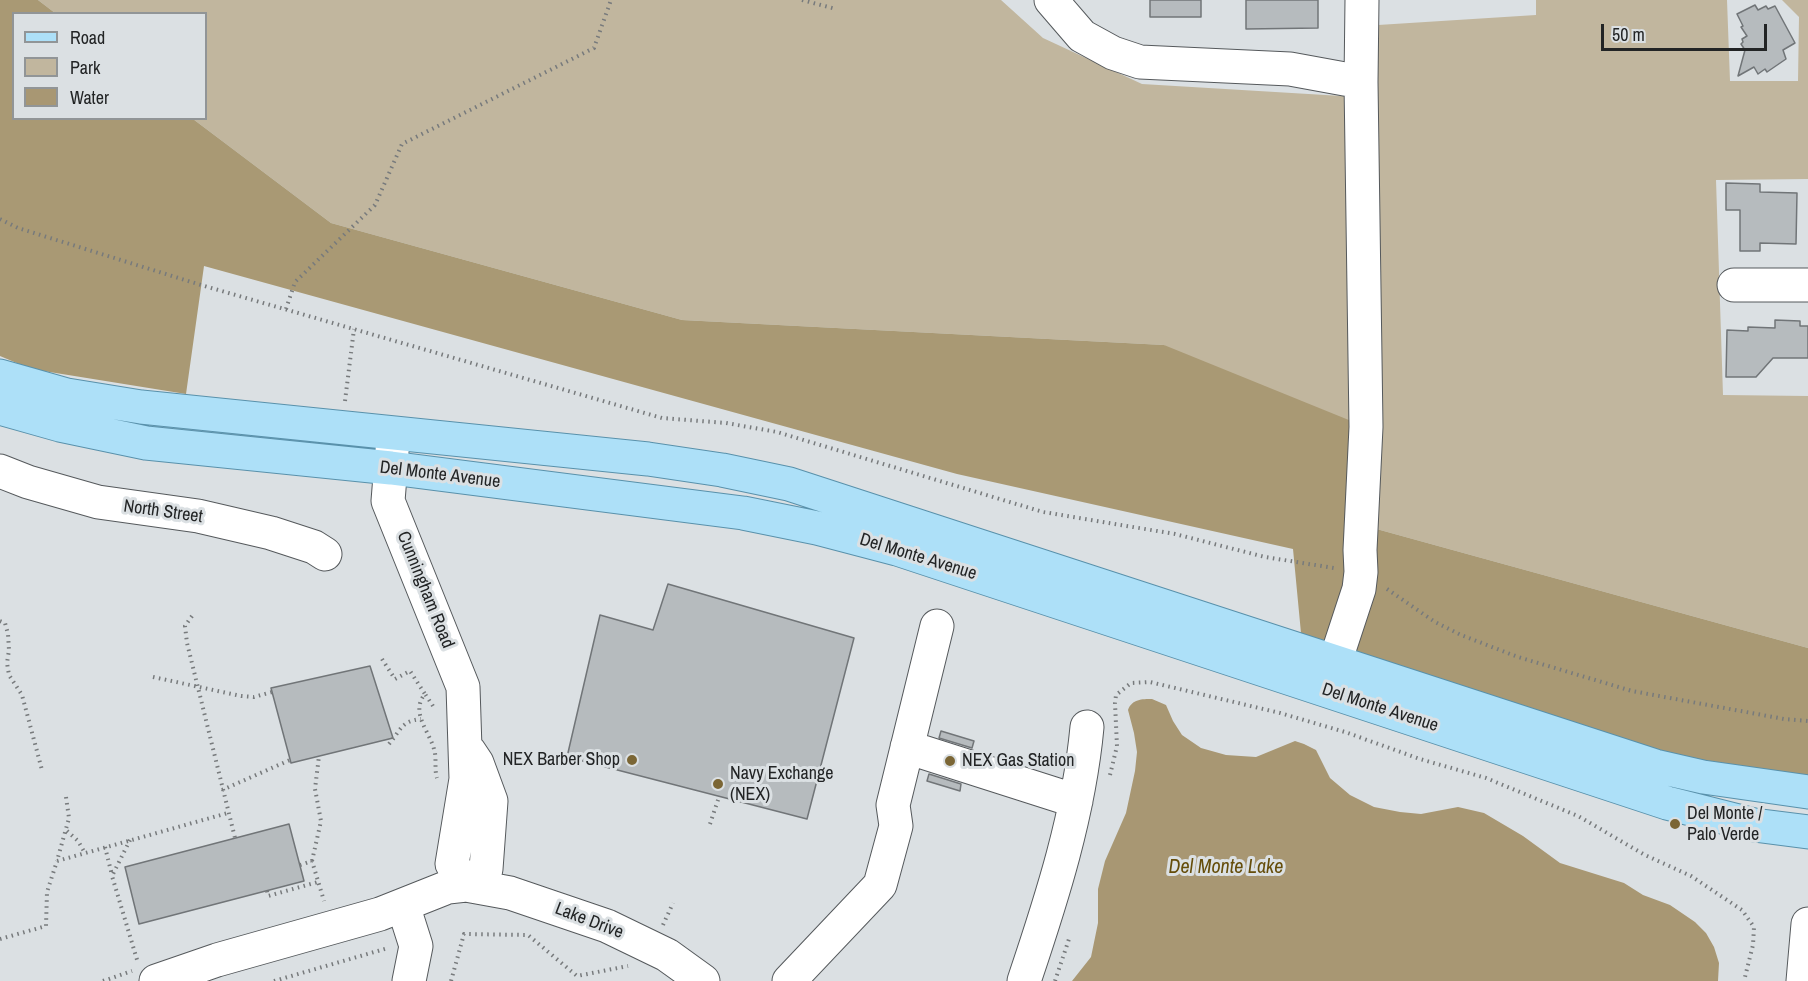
<!DOCTYPE html>
<style>
body{margin:0}
#map{position:relative;width:1808px;height:981px;overflow:hidden;background:#dbe0e3;font-family:"Archivo Narrow",sans-serif}
canvas{display:block}
.legend{position:absolute;left:12px;top:12px;width:195px;height:108px;box-sizing:border-box;background:#dbe0e3;border:2px solid #919597;margin:0;padding:8px 10px;list-style:none;font-size:18px;color:#222425}
.legend li{display:flex;align-items:center;gap:12px;height:30px}
.legend b{width:30px;border:2px solid #919597}
.scale{position:absolute;left:1601px;top:24px;width:166px;height:27px;box-sizing:border-box;border:3px solid #222425;border-top:0;padding-left:8px;font-size:18px;line-height:21px;white-space:nowrap;color:#222425;-webkit-text-stroke:4px #dbe0e3;paint-order:stroke}
</style>
<div id="map">
<canvas width="1808" height="981"></canvas>
<ul class="legend">
<li><b style="height:8px;background:#ade0f8"></b>Road</li>
<li><b style="height:16px;background:#c1b69e"></b>Park</li>
<li><b style="height:16px;background:#a89773"></b>Water</li>
</ul>
<div class="scale">50 m</div>
</div>
<script>
const c = document.querySelector('canvas').getContext('2d');
c.lineJoin = 'round';
function paint(path, color) { c.fillStyle = color; c.fill(path, 'evenodd'); }
function stroke(path, color, width, dash) { c.strokeStyle = color; c.lineWidth = width; c.lineCap = dash ? 'butt' : 'round'; c.setLineDash(dash || []); c.stroke(path); }
function drawText(font, color, halo, rows, align = 'center') {
  c.font = font + ' "Archivo Narrow",sans-serif'; c.lineWidth = 6; c.setLineDash([]); c.textBaseline = 'middle'; c.strokeStyle = halo; c.fillStyle = color; for (const [text, x, y, turn = 0] of rows) {
    c.save(); c.translate(x, y); c.rotate((+turn || 0) * Math.PI / 180); c.textAlign = isNaN(turn) ? turn : align; if (halo) c.strokeText(text, 0, 0); c.fillText(text, 0, 0); c.restore();
  }
}
paint(new Path2D(`
 M38,0H1001L1043,38L1142,84L1375,98L1378,25L1536,15V0H1727L1730,81H1798L1799,17L1782,0H1808V179L1716,180L1723,395L1808,396V648L1362,525L1164,345L682,320L331,223L193,119L206,118V14L55,13Z`), '#c1b69e');
paint(new Path2D(`
 M0,0H38L55,13L14,14V118L193,119L331,223L682,320L1164,345L1366,427L1362,525L1808,648V776L1671,755L1388,664L1301,633L1293,549L957,474L204,266L186,394L31,369L0,356Z`), '#a99974');
paint(new Path2D(`
 M1152,699L1166,705L1173,721L1182,735L1201,748L1226,755L1256,757L1295,741L1304,744L1316,750L1330,778L1350,795L1374,807L1400,812L1421,814L1458,807L1484,813L1523,836L1560,863L1624,883L1643,895L1670,905L1695,922L1706,933L1714,947L1719,963L1718,981H1072L1091,957L1098,923V889L1105,861L1126,813L1135,771L1137,752L1134,733L1128,710C1132,699 1142,699 1152,699Z`), '#a89773');
const building = new Path2D(`
 M1150,0H1201V17H1150Z
 M1246,0H1318V28L1246,29Z
 M1755,5L1758,10L1766,6L1768,9L1775,6L1795,43L1783,50L1786,59L1767,72L1765,69L1758,74L1754,67L1738,76L1745,50L1741,44L1743,42L1742,39L1747,36L1741,27L1743,26L1737,14Z
 M1726,183L1760,184V192L1797,193L1796,244L1760,243V251H1740V210H1726Z
 M1775,320L1800,321V326H1808V358H1773L1756,377H1726L1727,330L1748,331V327L1775,328Z
 M668,584L854,638L807,819L567,757L600,615L653,630Z
 M370,666L393,738L291,763L271,688Z
 M941,731L974,741L972,748L939,738Z
 M929,774L961,784L960,791L927,781Z
 M289,824L304,881L139,924L125,867Z`);
paint(building, '#b6bbbe');
stroke(building, '#717578', 1.5);
const minor = new Path2D(`
 M1051,0L1082,36L1113,53L1140,62L1290,69L1361,82
 M1734,285H1808
 M393,439L388,501L463,687L466,779L452,864L466,885
 M0,471L28,482L98,502L198,516L271,533L314,547L325,554
 M1335,662L1359,589L1361,572L1360,550L1366,427L1361,82L1362,0
 M907,747L1076,801
 M466,885L486,869L491,801L477,763L469,751
 M403,905L416,946L409,981
 M156,981L217,960L380,914L448,887L466,885L510,893L607,926L667,955L703,981
 M789,981L880,885L896,826L893,805L937,626
 M1024,981C1052,898 1079,814 1087,727
 M1803,981L1808,924`);
const major = new Path2D(`
 M0,376L67,395L141,407L648,459L722,470L789,484L1655,766L1703,777L1808,792
 M0,408L60,425L146,443L391,468L743,513L817,528L897,549L1667,803L1754,825L1808,832`);
stroke(minor, '#55595c', 35);
stroke(major, '#5991ab', 35);
stroke(new Path2D(`
 M802,0L836,9
 M0,219L18,228L201,285L662,418L726,423L777,432L1043,512L1175,534L1265,557L1334,568
 M286,309L295,282L375,205L402,144L594,48L611,0
 M345,401L354,329
 M1387,589L1435,622L1461,635L1518,657L1632,691L1784,719L1808,721
 M192,616L185,626L187,643L235,838
 M0,621L5,623L8,634L9,650L7,663L9,675L22,695L42,770
 M382,659L395,679L410,671L425,694
 M153,677L241,696L254,697L272,692
 M433,706L425,694C410,712 429,731 434,749C437,758 434,769 437,778
 M389,744C401,730 401,721 421,719
 M1110,775L1117,746L1115,703L1116,695L1131,683L1150,682L1280,713L1345,732L1420,759L1486,778L1578,816L1645,855L1691,876L1742,910L1754,927L1753,945L1744,981
 M222,790L290,760
 M66,797L69,818L57,861L228,813
 M710,824L719,797
 M67,831L78,841L85,853
 M130,840L112,876L138,963
 M105,847L112,875
 M312,861L321,821L315,789L319,756
 M300,865L312,861L324,901
 M267,891L268,896L318,882
 M663,925L673,903
 M0,939L46,926L47,892L57,861
 M103,981L132,971
 M274,981L388,948
 M451,981L464,934L528,935L577,976L628,966
 M1055,981L1069,939`), '#777a7c', 4, [1.5, 4.5]);
stroke(minor, '#fff', 33);
stroke(major, '#ade0f8', 33);
for (const [x, y, r, color] of [
 [632,760,6,"#7b6635"],
 [950,761,6,"#7b6635"],
 [718,784,6,"#7b6635"],
 [1675,824,6,"#7b6635"]
]) { const dot = new Path2D(); dot.arc(x, y, r, 0, 2 * Math.PI); c.fillStyle = color; c.fill(dot); stroke(dot, '#dbe0e3', 2); }
drawText('18px', '#222425', '#dbe0e3', [
 ["Del Monte Avenue",440,475,7],
 ["North Street",163,512,8],
 ["Del Monte Avenue",918,557,17],
 ["Cunningham Road",425,590,68],
 ["Del Monte Avenue",1380,708,18],
 ["Lake Drive",589,921,21]
]);
drawText('18px', '#222425', '#dbe0e3', [
 ["NEX Barber Shop",620,760,"right"],
 ["NEX Gas Station",962,761],
 ["Navy Exchange",730,774],
 ["(NEX)",730,795],
 ["Del Monte /",1687,814],
 ["Palo Verde",1687,835]
], 'left');
drawText('italic 20px', '#654d0a', '#dbe0e3', [
 ["Del Monte Lake",1226,868]
]);
</script>
